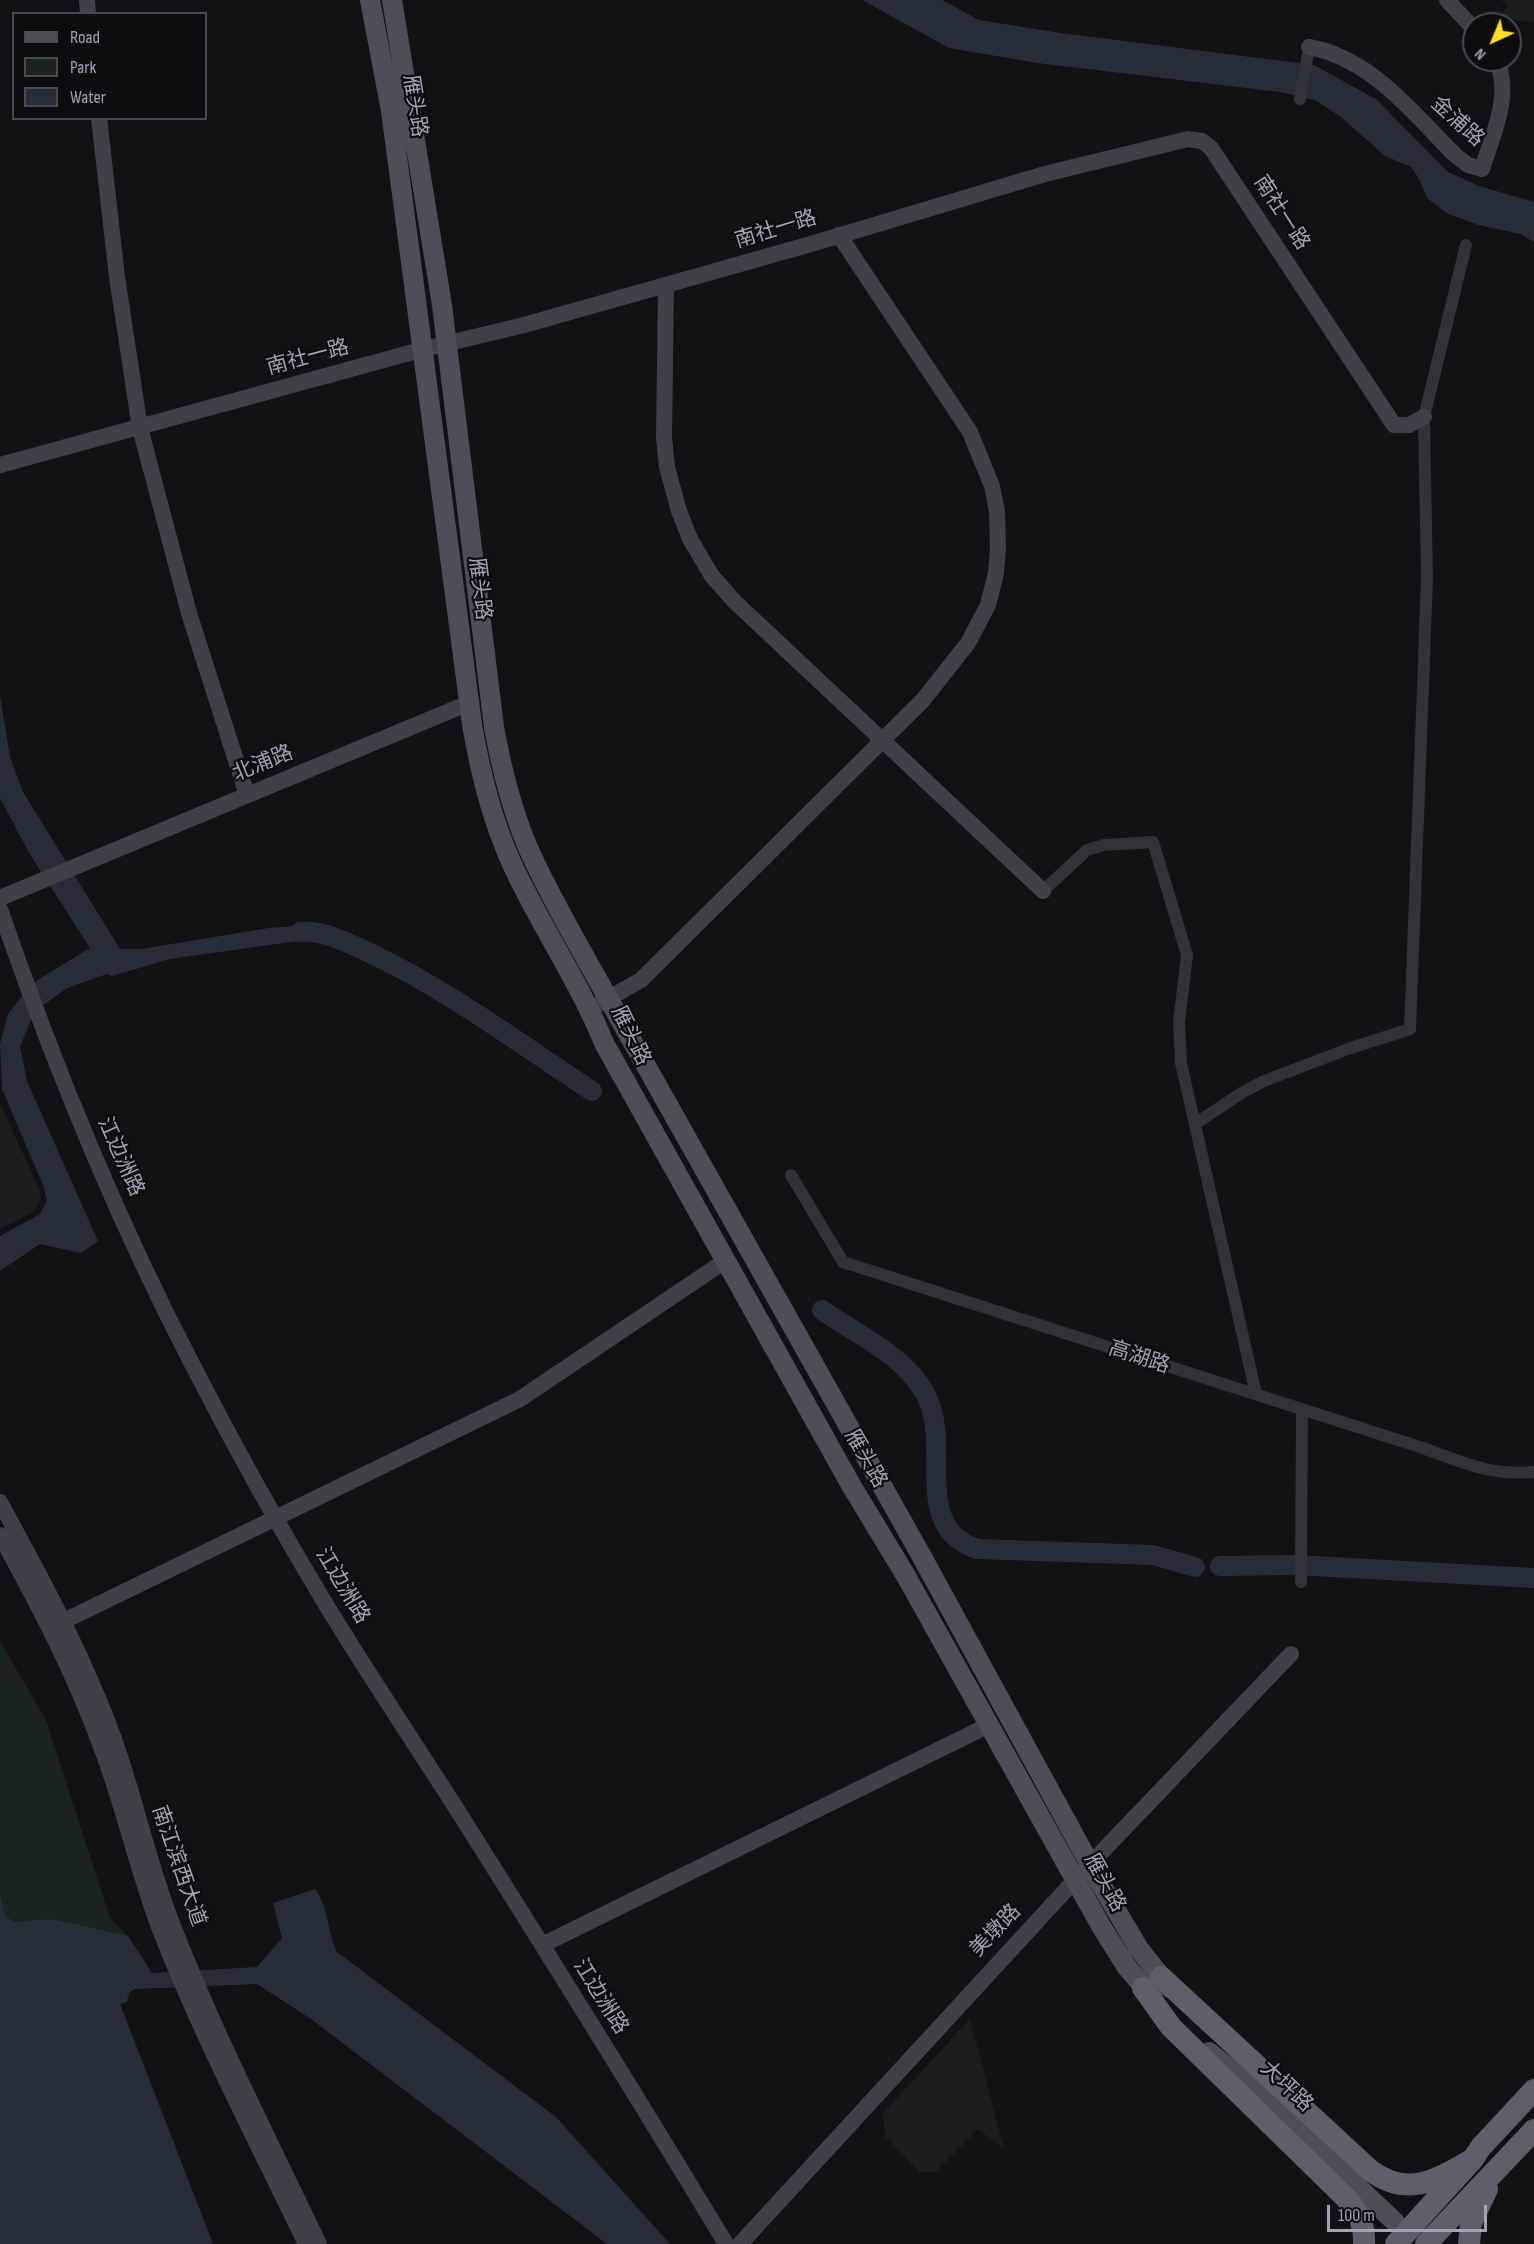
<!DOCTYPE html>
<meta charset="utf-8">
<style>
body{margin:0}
#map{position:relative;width:1534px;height:2244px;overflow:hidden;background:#121113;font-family:"Sofia Sans Condensed",sans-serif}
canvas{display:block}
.legend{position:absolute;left:12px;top:12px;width:195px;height:108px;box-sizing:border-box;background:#0d0c0e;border:2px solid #484951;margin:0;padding:8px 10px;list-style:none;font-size:18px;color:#a1a4b5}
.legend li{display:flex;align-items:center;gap:12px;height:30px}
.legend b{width:30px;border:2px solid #484951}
.north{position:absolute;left:1462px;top:12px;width:60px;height:60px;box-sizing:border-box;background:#0d0c0e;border:2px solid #484951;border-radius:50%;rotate:224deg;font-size:16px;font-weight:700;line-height:24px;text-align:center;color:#a1a4b5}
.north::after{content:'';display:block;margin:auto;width:21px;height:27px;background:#ffdf1e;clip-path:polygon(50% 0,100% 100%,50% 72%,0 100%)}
.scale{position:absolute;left:1327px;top:2205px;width:160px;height:27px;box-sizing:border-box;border:3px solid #a1a4b5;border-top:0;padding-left:8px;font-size:18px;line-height:21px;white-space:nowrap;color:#a1a4b5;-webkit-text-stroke:4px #0d0c0e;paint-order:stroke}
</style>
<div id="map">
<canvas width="1534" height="2244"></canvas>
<ul class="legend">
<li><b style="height:8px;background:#4e4e58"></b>Road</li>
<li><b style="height:16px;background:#1b231e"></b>Park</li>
<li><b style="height:16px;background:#272d38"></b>Water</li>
</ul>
<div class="north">N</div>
<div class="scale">100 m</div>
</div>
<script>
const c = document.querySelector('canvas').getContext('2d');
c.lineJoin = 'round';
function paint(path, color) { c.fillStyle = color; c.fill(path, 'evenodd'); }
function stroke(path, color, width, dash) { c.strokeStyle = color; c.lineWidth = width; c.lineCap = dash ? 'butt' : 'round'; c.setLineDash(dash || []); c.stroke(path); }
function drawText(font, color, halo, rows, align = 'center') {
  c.font = font + ' "Sofia Sans Condensed","Noto Sans SC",sans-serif'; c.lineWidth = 4.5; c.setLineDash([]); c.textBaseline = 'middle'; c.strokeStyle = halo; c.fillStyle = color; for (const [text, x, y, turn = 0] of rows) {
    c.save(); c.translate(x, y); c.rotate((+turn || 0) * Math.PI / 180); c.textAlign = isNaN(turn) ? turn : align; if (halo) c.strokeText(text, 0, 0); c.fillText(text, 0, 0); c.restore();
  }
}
paint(new Path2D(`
 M1501,0H1534V22L1498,18L1508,6Z
 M0,1103L40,1191L41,1198L36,1209L31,1213L0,1229Z
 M970,2019L1004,2149L978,2129L935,2172H920L885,2136L883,2113Z`), '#1d1d20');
paint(new Path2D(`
 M0,1641L46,1720L110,1918L128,1936L155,1979L131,1990L127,2002L120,2004L213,2244H0Z`), '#1b231e');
paint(new Path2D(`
 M862,0H942L979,20L1061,33L1314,65L1376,99L1448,172L1479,186L1534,202V242L1520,234L1479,225L1448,214L1427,198L1418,177L1411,167L1385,156L1341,117L1315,100L1280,92L1037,63L949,48Z
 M0,696L10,757L23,792L120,949H141L269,928L324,924V942L298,941L170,959L112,976L107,974L67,988L34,1012L20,1047L27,1081L98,1241L81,1253L40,1244L0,1271V1236L40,1214L47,1200L43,1185L2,1089L0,1044L8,1014L31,984L90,948L29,853L0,798Z
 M315,1889C329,1907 327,1931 337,1952L556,2117L670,2244H607L311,2019L257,1984L135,1989L128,1993L127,2002L120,2004L213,2244H0V1895L5,1915L13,1922L51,1919L128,1936L152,1973L257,1967L282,1938L273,1903Z`), '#272d38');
stroke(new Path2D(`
 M300,932C326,930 350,944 374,955C451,992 520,1044 592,1091
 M822,1310C857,1335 906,1356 926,1395C953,1448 910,1526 977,1549L1153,1555L1195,1567
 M1220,1566L1295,1565L1534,1578`), '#272d38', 20);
stroke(new Path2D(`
 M1300,99L1309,47
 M1043,891L1087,850L1104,845L1153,842L1187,955L1179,1022L1181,1063L1256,1394
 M1195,1124L1243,1092L1264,1081L1348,1049L1410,1029L1427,579L1424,417L1466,245
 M791,1175L843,1262L1420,1447C1462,1462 1489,1476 1534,1472
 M1301,1582L1302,1410`), '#323239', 12);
stroke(new Path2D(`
 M87,0L88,14
 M1447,0L1474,29
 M1309,47C1371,58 1413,113 1455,155L1468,165L1482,169C1492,137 1513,93 1496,60
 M99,118L117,277L140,428L189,613L247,795
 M666,285L664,437L667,467L679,511L690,539L712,576L734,601L1043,891
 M0,465L424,349L524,325L811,244L1045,174L1188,139L1202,141L1211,148L1394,425H1409L1424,417
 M0,898L469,703
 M0,909C53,1063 115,1215 190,1360C233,1444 279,1527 328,1608C369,1675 413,1741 456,1808C547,1952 638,2098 726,2244
 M590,1009L641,980L923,700L968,643L988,605L996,573L998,547L997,512L992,486L970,432L839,235
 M0,1502C42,1579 84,1656 114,1739C136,1801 149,1865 173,1926C215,2034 269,2139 319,2244
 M0,1535C39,1606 76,1676 103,1752C125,1811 138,1872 160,1930C202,2037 256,2140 306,2244
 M64,1621L520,1399L725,1261
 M542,1945L989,1725
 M740,2244L1075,1880L1291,1654`), '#404049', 16);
stroke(new Path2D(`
 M370,0L391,111L472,724C480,772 492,820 512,864C540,925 579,981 604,1043L851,1485L906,1576L1101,1926L1126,1966L1153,1998
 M392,0L442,305L494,727C501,766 511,806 526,843C543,883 565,921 586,959L921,1555L1099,1881L1139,1949L1170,1988
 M1209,2052L1246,2082L1395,2222`), '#4e4e58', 20);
stroke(new Path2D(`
 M1161,1977L1371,2171C1409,2198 1437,2180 1473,2159
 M1143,1988L1171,2027L1347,2199C1359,2213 1365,2226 1364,2244
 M1396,2244L1473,2159L1481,2147L1534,2090
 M1426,2244L1534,2130
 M1469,2244L1471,2223L1487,2189`), '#5e5f6a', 22);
drawText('21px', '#a1a4b5', '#0d0c0e', [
 ["雁头路",414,106,81],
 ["金浦路",1457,122,42],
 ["南社一路",1281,213,57],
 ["南社一路",776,230,-17],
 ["南社一路",308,358,-15],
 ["雁头路",479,589,83],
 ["北浦路",263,764,-22],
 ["雁头路",630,1036,64],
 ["江边洲路",120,1157,66],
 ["高湖路",1139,1358,18],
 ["雁头路",865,1459,60],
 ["江边洲路",342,1586,59],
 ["南江滨西大道",178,1866,71],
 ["雁头路",1104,1883,61],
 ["美墩路",996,1931,-47],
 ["江边洲路",600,1997,58],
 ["大坪路",1286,2087,43]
]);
</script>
